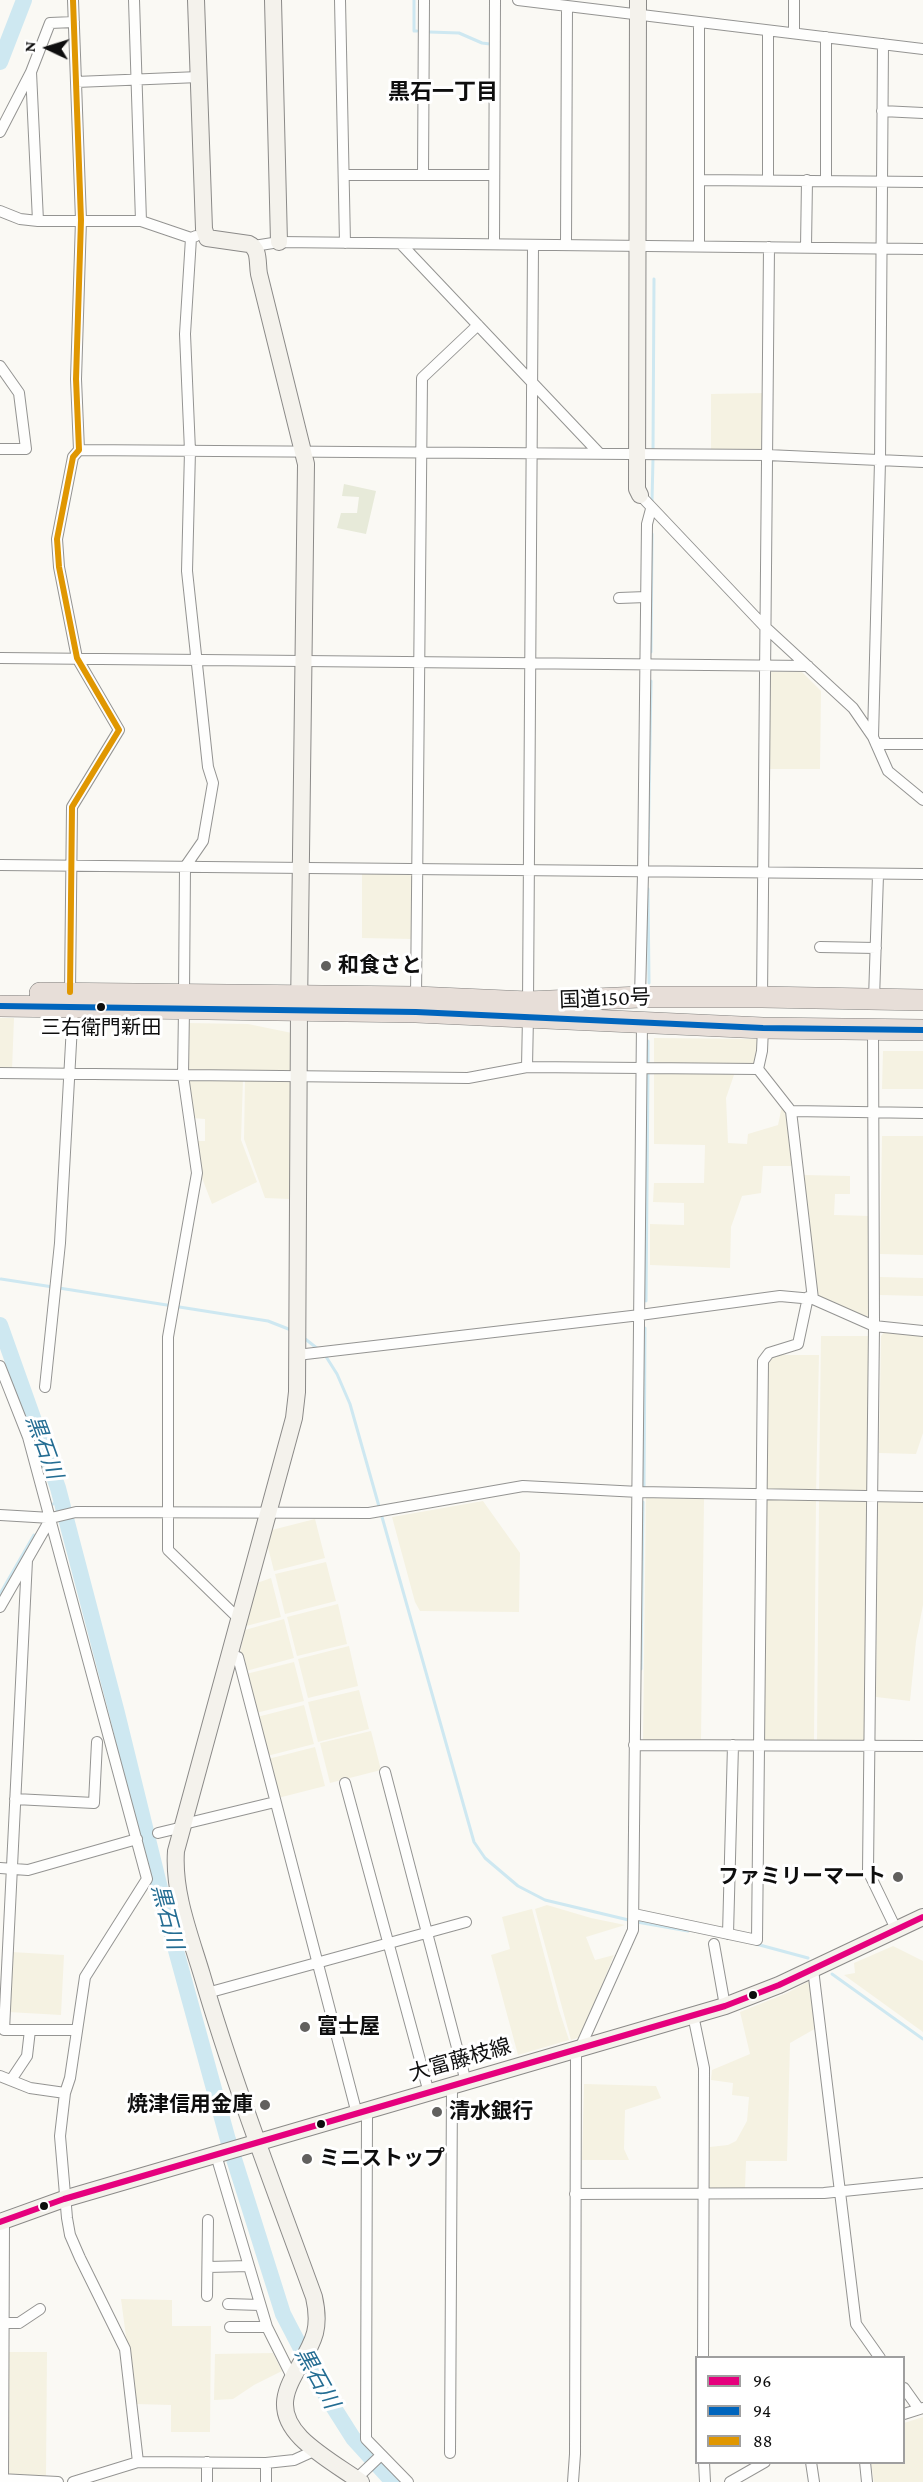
<!DOCTYPE html>
<meta charset="utf-8">
<style>
body{margin:0}
#map{position:relative;width:923px;height:2482px;overflow:hidden;background:#faf9f4;font-family:"Crimson Pro",serif}
canvas{display:block}
.legend{position:absolute;left:695px;top:2356px;width:210px;height:108px;box-sizing:border-box;background:#fff;border:2px solid #9f9f9f;margin:0;padding:8px 10px;list-style:none;font-size:18px;color:#0e0e0e}
.legend li{display:flex;align-items:center;gap:12px;height:30px}
.legend b{width:30px;border:2px solid #9f9f9f}
.north{position:absolute;left:18px;top:18px;width:60px;height:60px;-webkit-text-stroke:4px #fff;paint-order:stroke;rotate:274deg;font-size:16px;font-weight:700;line-height:24px;text-align:center;color:#0e0e0e}
.north::after{content:'';display:block;margin:auto;width:21px;height:27px;background:#0e0e0e;clip-path:polygon(50% 0,100% 100%,50% 72%,0 100%)}
</style>
<div id="map">
<canvas width="923" height="2482"></canvas>
<ul class="legend">
<li><b style="height:8px;background:#e5007d"></b>96</li>
<li><b style="height:8px;background:#0065bd"></b>94</li>
<li><b style="height:8px;background:#e09701"></b>88</li>
</ul>
<div class="north">N</div>
</div>
<script>
const c = document.querySelector('canvas').getContext('2d');
c.lineJoin = 'round';
function paint(path, color) { c.fillStyle = color; c.fill(path, 'evenodd'); }
function stroke(path, color, width, dash) { c.strokeStyle = color; c.lineWidth = width; c.lineCap = dash ? 'butt' : 'round'; c.setLineDash(dash || []); c.stroke(path); }
function drawText(font, color, halo, rows, align = 'center') {
  c.font = font + ' "Crimson Pro","Noto Sans JP",serif'; c.lineWidth = 6; c.setLineDash([]); c.textBaseline = 'middle'; c.strokeStyle = halo; c.fillStyle = color; for (const [text, x, y, turn = 0] of rows) {
    c.save(); c.translate(x, y); c.rotate((+turn || 0) * Math.PI / 180); c.textAlign = isNaN(turn) ? turn : align; if (halo) c.strokeText(text, 0, 0); c.fillText(text, 0, 0); c.restore();
  }
}
paint(new Path2D(`
 M765,393L762,450L758,453L711,451V394Z
 M769,672H802L821,691L820,769H768Z
 M362,873L412,874V939L362,938Z
 M0,1018H14L12,1070H0Z
 M188,1023L248,1024L292,1033V1068L289,1072L188,1071Z
 M654,1038L758,1039L757,1064H654Z
 M883,1051H923V1089H882Z
 M654,1072H735L726,1098L728,1143L747,1144L748,1134L778,1125L782,1106L789,1116L795,1166H763L761,1193L742,1196L731,1227L730,1268L650,1265V1224L684,1225V1203L653,1202L654,1183H704L705,1145L654,1144Z
 M186,1078L243,1079L241,1140L257,1182L212,1204L202,1178L196,1141H205V1119L192,1118Z
 M245,1080H287L291,1082L290,1199L265,1198L244,1139Z
 M882,1136H923V1255L880,1254Z
 M804,1175L850,1176V1194H835L834,1215L870,1216L869,1315L864,1318L817,1296Z
 M880,1277L923,1278V1296L879,1295Z
 M885,1331L923,1337V1433L916,1454L879,1453L881,1336Z
 M821,1336H869L867,1495L819,1494Z
 M777,1355H819L816,1494L764,1493L768,1358Z
 M646,1498L704,1499L701,1741H643Z
 M764,1500H816L814,1742H762Z
 M878,1500L923,1502V1605L916,1641L910,1701L876,1697Z
 M483,1501L520,1553L519,1612L420,1611L415,1602L392,1517Z
 M819,1501H865L868,1504L865,1740L862,1743L817,1742Z
 M315,1519L325,1558L274,1571L264,1532Z
 M326,1562L336,1601L285,1614L275,1574Z
 M271,1578L281,1617L242,1627L257,1583Z
 M338,1604L347,1644L297,1656L287,1617Z
 M284,1619L294,1658L246,1671L240,1653L245,1630Z
 M349,1646L358,1686L308,1698L298,1659Z
 M294,1662L304,1701L256,1713L246,1674Z
 M359,1690L369,1729L318,1742L308,1702Z
 M304,1705L314,1744L267,1756L257,1717Z
 M371,1731L381,1770L330,1783L320,1743Z
 M315,1747L325,1786L278,1798L268,1759Z
 M547,1905L591,1918L625,1925L586,1937L595,1960L614,1955L581,2037L571,2040L535,1909Z
 M532,1909L559,2010L569,2040L518,2055L491,1955L510,1949L502,1917Z
 M893,1946L923,1961V2032L844,1975L855,1973L854,1963Z
 M11,1952L64,1955L61,2015L8,2012Z
 M811,1980L818,2027L790,2043L787,2161H746L745,2188H709L710,2147L728,2145L736,2141L747,2121L749,2097L732,2095L733,2083L711,2080L712,2070L750,2054L740,2012L787,1993Z
 M584,2084L656,2086L661,2098L625,2110L624,2149L629,2160H582Z
 M121,2299L172,2300V2326H211L210,2432H171V2405L135,2404Z
 M9,2352H47L46,2476H7Z
 M273,2353L282,2371L254,2385L233,2399L214,2400L215,2354Z
 M923,2417V2482H874L871,2463L904,2462V2423Z`), '#f5f2e2');
paint(new Path2D(`
 M344,484L376,491L366,534L337,528L341,513H357L359,497L342,496Z`), '#e7ead9');
stroke(new Path2D(`
 M414,0V31H417
 M429,32L459,33L482,43L490,44
 M653,451L654,279
 M652,502L653,458
 M651,652L652,534
 M648,855L651,681
 M648,889L649,983
 M648,1041V1065
 M1,1279L53,1287
 M59,1288L268,1321L291,1330
 M646,1301L648,1071
 M304,1338L318,1349
 M325,1355L337,1374L350,1404L474,1842L485,1858L518,1886L545,1900L637,1922L688,1931
 M644,1486L645,1328
 M51,1505L55,1503L58,1488
 M0,1594L34,1535
 M641,1669L643,1502
 M756,1944L808,1958
 M832,1974L923,2039`), '#cee8f1', 3);
stroke(new Path2D(`
 M0,62L24,0
 M0,1325L58,1488L117,1713L169,1925L228,2140L283,2314L322,2389L353,2438L393,2482`), '#cee8f1', 16);
const street = new Path2D(`
 M134,0L141,221
 M340,0L345,243
 M518,0L923,49
 M699,23V246
 M794,33V0
 M31,72L38,221
 M76,82L199,77
 M882,111L923,113
 M0,132L31,72L50,23L74,22
 M344,175H494
 M423,175L424,0
 M699,180L923,182
 M768,180V31
 M826,180V37
 M0,211L20,219L38,221H141L191,238L196,236
 M401,244L599,453
 M494,244L495,0
 M566,245L567,6
 M254,246L279,242L923,249
 M806,247L807,180
 M0,366L19,393L26,449H0
 M79,450L767,455L923,462
 M640,495L764,626L853,708L873,737L888,771L923,800
 M619,598L646,597
 M0,658L808,666
 M873,737L880,461L883,44
 M876,744H923
 M0,865L923,874
 M820,947L876,948
 M70,992L72,807L119,730L77,658L59,567L57,539L73,457L79,450L76,379L81,220L73,0
 M184,994L185,867L203,841L213,783L208,767L187,571L190,451L185,334L191,238
 M416,997L422,378L478,325
 M640,997L643,873L647,524L651,509
 M762,997L769,247
 M874,999L878,875
 M528,1002L533,245
 M184,1009L183,1075L197,1173L168,1337V1550L239,1619
 M763,1028L762,1051L758,1069L791,1111L813,1299
 M873,1030L874,1326L868,1871L896,1929
 M527,1067L528,1016
 M0,1073L468,1078L527,1067L758,1069
 M791,1111L923,1113
 M297,1355L640,1315L780,1296L813,1299L874,1326L923,1331
 M0,1366L28,1437L147,1879L85,1977L70,2078L65,2093L60,2136L67,2218L70,2235L80,2258L125,2349L138,2462
 M45,1387L60,1243L73,1007
 M0,1515L51,1518L76,1512L369,1513L523,1486L639,1492L923,1497
 M27,1560L4,2030H77
 M0,1607L51,1518
 M230,1655L238,1657L357,2114
 M634,1745L923,1746
 M385,1772L466,2082
 M345,1783L429,2093
 M15,1799L94,1803L97,1742
 M184,1824L275,1802
 M158,1833L183,1827
 M0,1868L28,1870L137,1839
 M634,1914L757,1940L763,1361L769,1353L798,1344L808,1297
 M728,1934L733,1745
 M714,1944L725,2006
 M813,1969L856,2324L880,2358
 M207,1993L466,1922
 M693,2015L704,2068L703,2358
 M580,2048L633,1930L642,1023
 M0,2076L30,2088L65,2093
 M11,2080L27,2056L30,2030
 M367,2111L366,2439L408,2482
 M216,2155L267,2327L292,2377
 M575,2194L824,2193L923,2183
 M208,2267L249,2266
 M207,2296L208,2220
 M228,2304L260,2305
 M4,2323H19L40,2309
 M230,2327H267
 M904,2388L919,2409
 M904,2414L923,2408
 M450,2453L452,2086
 M704,2462L705,2482
 M811,2462L814,2482
 M865,2462L867,2482
 M0,2479L58,2482
 M356,2479L378,2458
 M3,2482L4,2221
 M73,2482L138,2462L266,2463L294,2460L316,2450
 M207,2482V2462
 M266,2482V2463
 M573,2482L575,2454L576,2050
 M730,2482L765,2462`);
const secondary = new Path2D(`
 M196,0L204,229L207,238L249,244C260,249 257,263 259,274L306,464L299,1010L297,1392L294,1418L176,1851C173,1893 190,1935 202,1975C234,2084 275,2190 314,2297C317,2310 318,2321 315,2333C305,2370 262,2398 301,2438C318,2455 341,2468 361,2482
 M273,0L279,242
 M638,0L637,489L640,495
 M0,2222L64,2199L725,2006L779,1985L923,1917`);
const highway = new Path2D(`
 M40,993L416,997L528,1002L640,997H762L923,1000
 M0,1006L416,1012L763,1028L923,1030`);
stroke(street, '#949492', 12);
stroke(secondary, '#8b8a88', 18);
stroke(highway, '#82817f', 22);
stroke(street, '#fefefd', 10);
stroke(secondary, '#f4f2ec', 16);
stroke(highway, '#e7ded8', 21);
stroke(new Path2D(`
 M0,2222L64,2199L725,2006L779,1985L923,1917`), '#e5007d', 6);
stroke(new Path2D(`
 M0,1006L416,1012L763,1028L923,1030`), '#0065bd', 6);
stroke(new Path2D(`
 M70,992L72,807L119,730L77,658L59,567L57,539L73,457L79,450L76,379L81,220L73,0`), '#e09701', 6);
for (const [x, y, r, color] of [
 [326,966,6,"#61605e"],
 [101,1007,5,"#0e0e0e"],
 [898,1877,6,"#61605e"],
 [753,1995,5,"#0e0e0e"],
 [305,2027,6,"#61605e"],
 [265,2105,6,"#61605e"],
 [437,2112,6,"#61605e"],
 [321,2124,5,"#0e0e0e"],
 [307,2159,6,"#61605e"],
 [44,2206,5,"#0e0e0e"]
]) { const dot = new Path2D(); dot.arc(x, y, r, 0, 2 * Math.PI); c.fillStyle = color; c.fill(dot); stroke(dot, '#fff', 2); }
drawText('20px', '#0e0e0e', '#fff', [
 ["三右衛門新田",101,1028]
]);
drawText('bold 21px', '#0e0e0e', '#fff', [
 ["和食さと",338,966],
 ["ファミリーマート",886,1877,"right"],
 ["富士屋",317,2027],
 ["焼津信用金庫",253,2105,"right"],
 ["清水銀行",449,2112],
 ["ミニストップ",319,2159]
], 'left');
drawText('21px', '#0e0e0e', '#fff', [
 ["国道150号",605,999,-2],
 ["大富藤枝線",460,2060,-16]
]);
drawText('bold 22px', '#0e0e0e', '#fff', [
 ["黒石一丁目",443,92]
]);
drawText('italic 22px', '#246d93', '#fff', [
 ["黒石川",44,1447,70],
 ["黒石川",167,1917,75],
 ["黒石川",317,2378,61]
]);
</script>
